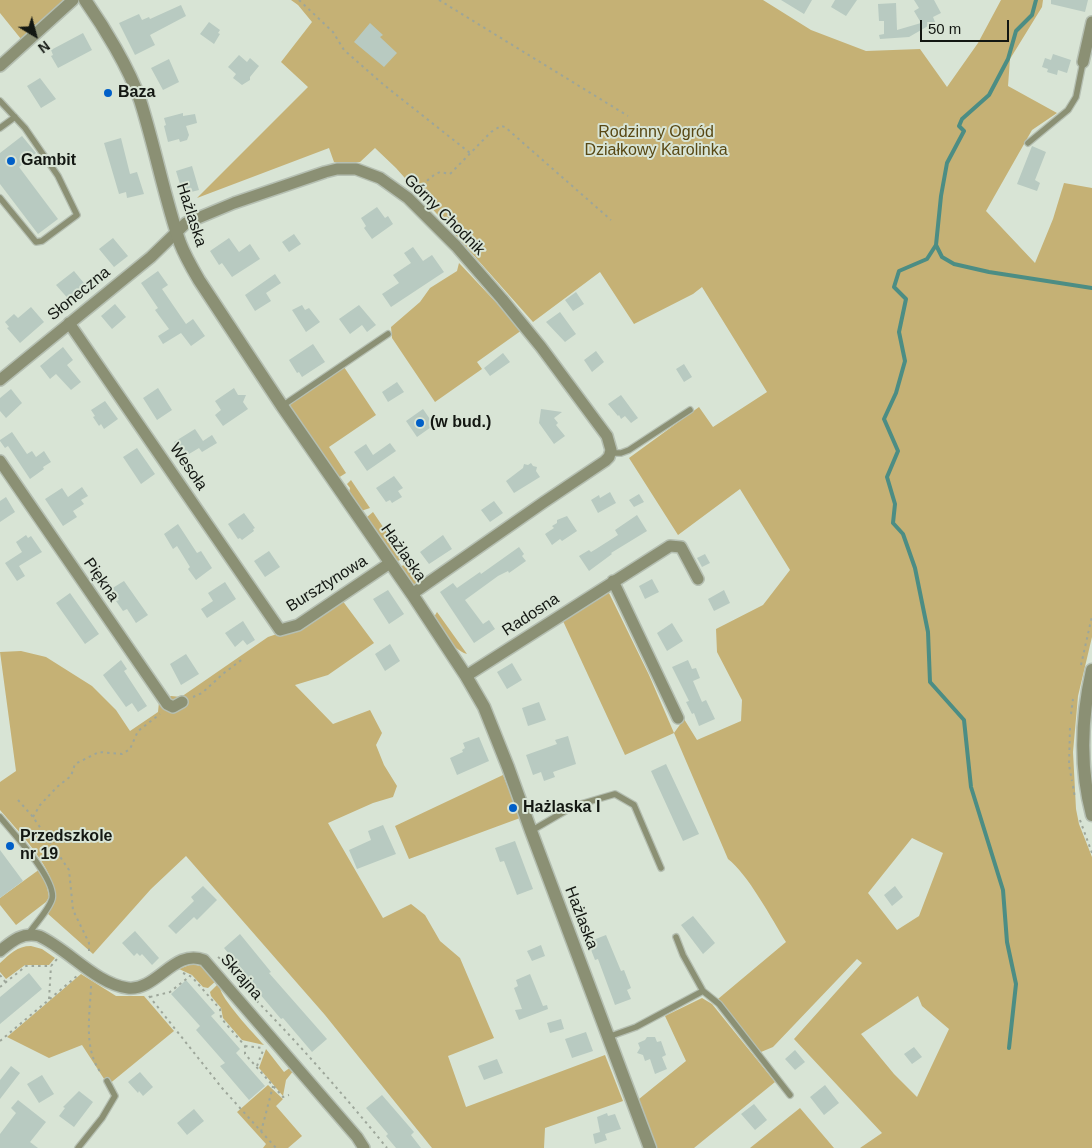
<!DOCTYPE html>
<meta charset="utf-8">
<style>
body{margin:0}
#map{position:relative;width:1092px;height:1148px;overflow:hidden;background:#d8e4d5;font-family:Helvetica,sans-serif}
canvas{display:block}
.north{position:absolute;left:10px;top:10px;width:50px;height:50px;-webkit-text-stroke:4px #d8e4d5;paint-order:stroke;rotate:143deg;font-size:14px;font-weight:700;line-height:20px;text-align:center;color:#131712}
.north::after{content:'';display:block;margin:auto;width:18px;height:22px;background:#131712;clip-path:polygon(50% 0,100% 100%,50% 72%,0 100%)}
.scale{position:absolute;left:920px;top:20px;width:89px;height:22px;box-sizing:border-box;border:2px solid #131712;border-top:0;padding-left:6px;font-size:15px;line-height:18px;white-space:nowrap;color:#131712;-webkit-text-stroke:4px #d8e4d5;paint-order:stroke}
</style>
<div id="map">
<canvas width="1092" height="1148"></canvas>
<div class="north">N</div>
<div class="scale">50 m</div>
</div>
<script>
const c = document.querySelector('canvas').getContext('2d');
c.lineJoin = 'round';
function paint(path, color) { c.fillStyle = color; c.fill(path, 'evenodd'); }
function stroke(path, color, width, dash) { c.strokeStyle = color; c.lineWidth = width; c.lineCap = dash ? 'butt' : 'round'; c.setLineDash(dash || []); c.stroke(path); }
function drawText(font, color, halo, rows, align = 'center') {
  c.font = font + ' Helvetica,sans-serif'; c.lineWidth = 4; c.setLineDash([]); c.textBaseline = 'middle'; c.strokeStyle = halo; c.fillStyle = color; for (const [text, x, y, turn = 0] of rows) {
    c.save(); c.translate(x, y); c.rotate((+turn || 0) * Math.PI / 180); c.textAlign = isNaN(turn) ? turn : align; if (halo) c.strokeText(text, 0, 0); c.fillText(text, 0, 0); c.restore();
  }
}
paint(new Path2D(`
 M0,0H65L21,39L0,13Z
 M291,0H763L811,30L866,51L920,49L947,87L978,43L1001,0H1043L1042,7L1010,59L1008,86L1057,113L1032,130L986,211L1035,263L1053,219L1064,183L1092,188V637L1078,696L1073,752L1076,809L1079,824L1092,857V1148H860L882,1133L794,1039L862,963L857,959L773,1047L761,1052L718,999L786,942C772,919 747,873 728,859L674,733L625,755L563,621L599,594L608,591L649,675L674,733L684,719L697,740L741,721L742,700L717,652L716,629L763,605L790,570L740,489L678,535L629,458L699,407L713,427L767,392L702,287L693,294L634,324L600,272L533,322L396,168L375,148L360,162H334L329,148L197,198L308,87L281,62L312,22L298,5ZM912,838L943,853L919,916L897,930L868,893ZM918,996L922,1006L949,1029L917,1097L894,1074L861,1034Z
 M459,263L522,330L477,362L482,369L435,402L392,338L391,327L420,302L430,288L457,271Z
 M344,367L376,415L329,447L346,473L338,478L290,406L291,402Z
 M351,480L370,508L361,511L349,493L350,488L347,484Z
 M373,512L404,558L398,561L395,560L366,519L367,517Z
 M409,564L421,581L442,566L444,569L415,588L400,568L401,566Z
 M342,600L374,643L328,675L295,685L333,724L370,710L382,733L376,745L384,765L397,786L393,797L373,803L328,823L383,918L411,904L425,915L440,941L460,958L494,1038L448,1056L466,1107L605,1055L623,1101L545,1128L544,1148H432L325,1015L186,856L151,889L93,954L47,913C49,910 52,906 53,903C63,876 17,830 0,810V782L16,771L0,652L21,651L46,657L92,686L116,710L130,731L158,712L159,702L171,696L181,697L268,637L280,633Z
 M437,612L467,654C451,649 443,630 434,617Z
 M503,775L520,818L409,859L395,826Z
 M40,869L46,882L49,897L46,902L16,925L0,905V898Z
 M31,946L42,949L55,958L49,965H25L6,979L0,972V963C10,954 17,946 31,946Z
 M192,964L204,967L217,980L208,988L203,987L192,975L179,969Z
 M81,974L116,996H144L174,1031L108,1085L82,1045L49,1058L7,1037Z
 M218,984L220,987C220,998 254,1034 264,1045L242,1040L223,1018L221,1008L211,996L210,992Z
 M702,998L712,1004L775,1082L694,1148H657L639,1099L686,1061L665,1016Z
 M266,1049L284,1072L291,1067L294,1070L286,1080L283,1096L259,1068Z
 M268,1085L283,1099L276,1106L302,1136L288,1148H263L266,1144L237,1112Z
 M800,1108L834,1148H750Z`), '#c5b175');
stroke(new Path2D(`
 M936,245L942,257L954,264L989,272L1092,288
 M1009,1048L1016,984L1007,942L1003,890L971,787L964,720L930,682L928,632L915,568L903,534L893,523L895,504L887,477L898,451L884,419L896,393L905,361L899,332L906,299L894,287L899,271L927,259L936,245L941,196L947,163L964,131L959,126L962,119L989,95L1008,59L1016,31L1032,15L1036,0`), '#4c8d84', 4);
paint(new Path2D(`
 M781,0H812L804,14Z
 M835,0H857L846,16L831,7Z
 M914,0H934L941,13L933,17L935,22L909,37L880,39L879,35L884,34V21H879L878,4L896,3L897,30L921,23L914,11L919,8Z
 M1051,0H1088L1085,12L1051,4Z
 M181,5L186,16L150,35L155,45L135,55L119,23L139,14L142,20L149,17L150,19Z
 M209,22L220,30L218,33L220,34L214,44L200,34Z
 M370,23L383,35L380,37L397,53L384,67L354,42Z
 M83,33L92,50L58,68L51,56L53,55L51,50Z
 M1053,54L1071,60L1067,73L1058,70L1057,75L1047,72L1048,69L1042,67L1045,58L1051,60Z
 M239,55L247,62L250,58L259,66L250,77V80L242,85L233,78L236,74L228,67Z
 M169,59L179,82L163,90L151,68Z
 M40,78L56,99L41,108L27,86Z
 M183,113V116L195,114L197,123L186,126L189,135L187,140L180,142L179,139L168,142L164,126L166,125L164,118Z
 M22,136L36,153L19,167L58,219L38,234L0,184V153Z
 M121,138L130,174L137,172L144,194L127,198L126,192L119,194L104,143Z
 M1032,146L1046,152L1035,180L1040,183L1037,191L1017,184Z
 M192,166L199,190L183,194L176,171Z
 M377,207L385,218L388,216L393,224L372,239L364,228L366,226L361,218Z
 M294,234L301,244L289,252L282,242Z
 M113,238L128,256L114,267L99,249Z
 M229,238L239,252L250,244L260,259L232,277L222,263L219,265L210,251Z
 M413,247L423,261L432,255L444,272L391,307L382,294L399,283L393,275L411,263L404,253Z
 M74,271L88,288L71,302L56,285Z
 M158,271L168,285L162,289L186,324L193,319L205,336L191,346L181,333L163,344L158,336L169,329L155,310L158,308L141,283Z
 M275,274L281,283L266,293L271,301L255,311L245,295Z
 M576,292L584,304L573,311L565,300Z
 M115,304L126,317L112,329L101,316Z
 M302,305L305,310L309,308L320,322L306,332L292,310Z
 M359,305L376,325L367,332L362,325L350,334L339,319Z
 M31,307L44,322L20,343L7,328L9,327L5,322L14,314L18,318Z
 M560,312L576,334L565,342L546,322Z
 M313,344L325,362L302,377L299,372L297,373L289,360Z
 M63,347L73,360L67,365L81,382L71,390L56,374L50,379L40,366Z
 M596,351L604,362L592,372L584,360Z
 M503,353L510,362L490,376L484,368Z
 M684,364L692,377L684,382L676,369Z
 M397,382L404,392L388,402L382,392Z
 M158,388L172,410L157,420L143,398Z
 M234,388L238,395H246L243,402L248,409L223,426L215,415L221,410L215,401Z
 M11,389L22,403L6,418L0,411V398Z
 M621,395L638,418L631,423L625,416L621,419L619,415L618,416L608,404Z
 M105,401L118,419L104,429L101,424L99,426L93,417L95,416L91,410Z
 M423,409L434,425L417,437L406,421Z
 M541,409L562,412L554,418L558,423L556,425L565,436L554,444L539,423Z
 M195,429L203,441L212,435L217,443L202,452L199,448L189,454L187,451L182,454L174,442Z
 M12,432L27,454L32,451L36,457L44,451L51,462L43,467L44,469L30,479L8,446L5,448L0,441V440Z
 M390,443L396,451L367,471L354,452L366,444L373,455Z
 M137,448L155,474L141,484L123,457Z
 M531,463L533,466L537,467L536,471L540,477L514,493L506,481L523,468L524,464L528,465Z
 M394,476L403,488L398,491L402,497L392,503L390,500L386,502L376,488Z
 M82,487L88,496L81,500L84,504L73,511L77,517L63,526L45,499L62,488L68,497Z
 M610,492L616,503L598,513L591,500L599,495L600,498Z
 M639,494L644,502L634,507L629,500Z
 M6,497L15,512L0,522V501Z
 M494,501L503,513L490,522L481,510Z
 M244,513L255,528L253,529L254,531L242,540L240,538L238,539L228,524Z
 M637,515L647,531L611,553L612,554L589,571L579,556L589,550L591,552L596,549L618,535L615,530Z
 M567,516L577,531L562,541L560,539L552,545L545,534L554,528L552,526L557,523V520Z
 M178,524L197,553L201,551L212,568L196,580L188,569L190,567L177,546L173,549L164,534Z
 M26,535L28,538L31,536L42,552L19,566L25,576L17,581L5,563L22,552L16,542Z
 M443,535L452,549L429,564L420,552Z
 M519,547L524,554L522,556L526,561L509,573L508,571L498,576L465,600L483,624L489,620L495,629L474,643L440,592L453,583L457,588L480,572L481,574Z
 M269,551L280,567L265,577L254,561Z
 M705,554L710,563L702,567L697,558Z
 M652,579L659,592L645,599L639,586Z
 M124,581L148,615L136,623L127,609L123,611L116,601L119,600L111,589Z
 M225,582L236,599L207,618L201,609L213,601L208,593Z
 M388,590L404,614L389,624L373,599Z
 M724,590L730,603L714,611L708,599Z
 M70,593L99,634L85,644L56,603Z
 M243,621L255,640L247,645L243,640L235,647L225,633Z
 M672,623L683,641L667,651L657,633Z
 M390,644L400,661L385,671L375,654Z
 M186,654L199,674L181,685L170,664Z
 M121,660L127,669L124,671L147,706L138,712L132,703L126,707L103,675Z
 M688,660L692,669L696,668L700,678L693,681L702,702L706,700L715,719L699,726L694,713L692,714L686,702L689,701L672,667Z
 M512,663L522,680L507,689L497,672Z
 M539,702L546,720L528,726L522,708Z
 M568,736L576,764L553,772L555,777L544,781L541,772L533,775L526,755L557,744L555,740Z
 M479,737L489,761L457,775L450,758L463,752L462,750L465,748L463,743Z
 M666,764L699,834L683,841L651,771Z
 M383,825L396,854L357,869L349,850L371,840L368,831Z
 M515,841L533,889L517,895L504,861L500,862L495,848Z
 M0,850L23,881L0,898Z
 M203,886L217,900L197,920L194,917L176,934L168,926L194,901L191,897Z
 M895,886L903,897L892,906L884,895Z
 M693,916L715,943L703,954L681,925Z
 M135,931L159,958L152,965L142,954L140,956L137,953L134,956L122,943Z
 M240,934L271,972L269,973L327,1039L312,1052L283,1018L281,1019L253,986L255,985L224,948Z
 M606,935L621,971L624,970L631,988L627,990L631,999L615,1005L598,959L595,960L588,942Z
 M541,945L545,956L532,961L527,951Z
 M29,973L42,989L0,1024V997Z
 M530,974L543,1006L547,1005L548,1009L519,1020L515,1010L522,1009L514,988L518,986L516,980Z
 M186,980L215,1013L211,1016L240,1049L236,1053L265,1086L249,1100L220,1066L225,1063L196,1030L200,1026L171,994Z
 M561,1019L564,1029L550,1033L547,1023Z
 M586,1032L593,1051L572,1058L565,1039Z
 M647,1037H655L657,1042L661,1041L666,1055L662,1057L667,1069L655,1074L650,1059L645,1061L643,1055L637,1053L640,1048L638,1043L645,1040Z
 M914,1047L922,1057L912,1064L904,1054Z
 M795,1050L805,1062L795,1070L785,1059Z
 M497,1059L503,1073L484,1080L478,1066Z
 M11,1066L20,1073L0,1099V1080Z
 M140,1072L153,1087L143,1096L139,1091L138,1093L128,1082Z
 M42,1075L54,1094L39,1103L27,1084Z
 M825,1085L839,1103L824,1115L810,1097Z
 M79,1091L93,1102L74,1127L59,1116L65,1108L63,1107Z
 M382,1095L414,1132L411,1135L421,1148H396L386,1136L388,1134L366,1108Z
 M18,1100L46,1122L30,1142L38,1148H0V1134L16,1113L11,1108Z
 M754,1104L767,1120L755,1130L741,1114Z
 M194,1109L204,1121L187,1135L177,1123Z
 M607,1113L608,1116L615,1114L621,1129L605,1134L607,1140L595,1144L593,1134L600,1132L597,1117Z`), '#b8cac1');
const service = new Path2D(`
 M0,101L25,128L58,176L77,215L42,241L36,242L0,198
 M0,128L15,117
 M1028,143L1068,110L1076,97L1083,62
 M282,406L388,334
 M611,453H621L629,450L690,410
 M0,817C13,833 57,880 52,899C49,910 34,925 28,935
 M531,831L574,806L615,794L634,805L661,868
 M676,937L683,955L703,991L719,1004L790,1095
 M608,1037L636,1027L703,991
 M78,1148L102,1118L115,1096L107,1081`);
const minor = new Path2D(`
 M1083,62L1092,22
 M0,66L73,0
 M69,323L280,630L298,625L390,563
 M0,380L151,257L186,223L234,203L325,172L337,169H356L380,178L408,198L456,246L502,299L541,347L607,436L611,450L609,457L605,461L544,502L412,594
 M0,461L167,704L173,707L182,702
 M613,581L678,718
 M466,676L670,546L681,547L698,579
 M0,951C12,941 22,932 39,936C68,949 96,984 128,988C157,991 174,948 204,960L357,1137L364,1148`);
const tertiary = new Path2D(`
 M85,0C104,27 129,68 140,100C155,147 164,196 180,243C185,256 192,268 199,280L282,406L412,594L466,676L484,707L508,767L531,831L650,1148
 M1092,670C1081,719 1079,766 1092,815`);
stroke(service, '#b5bfb2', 8);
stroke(minor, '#b5bfb2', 14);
stroke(tertiary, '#b5bfb2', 15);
stroke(new Path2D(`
 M299,0L333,32L344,50L384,85L470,153
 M439,0L628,116
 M417,189L434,175L440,172L450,174L491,132L501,126L505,127L611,220
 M1081,665L1092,616
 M193,697L202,693L224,673L244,658
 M1071,714L1073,699
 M1070,728L1069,765L1072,781
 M1073,786L1075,798
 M18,800L33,817L69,870L73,910L89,943V955
 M33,817L40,805L57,787L71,776L75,764L99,752L122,754L130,749L138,731L160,714
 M1080,820L1092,853
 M218,957C232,967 241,984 253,997C300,1045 344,1095 387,1148
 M183,973L192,977L220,1009L221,1018L245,1046V1054L283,1097L289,1095
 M0,975L6,983
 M91,986C90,1015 83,1048 101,1073
 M0,987L26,966H51L57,959
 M149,996L222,1088L276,1148
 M150,997L170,992L190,976
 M49,999L51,966
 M0,1041L77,976
 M245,1046L263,1048
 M257,1066L264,1048
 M261,1132L273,1086`), '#9da69a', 2, [2.5, 4]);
stroke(service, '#8b9074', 5.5);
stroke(minor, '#8b9074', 11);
stroke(tertiary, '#8b9074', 12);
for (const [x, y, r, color] of [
 [108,93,5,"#005fc8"],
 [11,161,5,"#005fc8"],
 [420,423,5,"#005fc8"],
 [513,808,5,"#005fc8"],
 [10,846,5,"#005fc8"]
]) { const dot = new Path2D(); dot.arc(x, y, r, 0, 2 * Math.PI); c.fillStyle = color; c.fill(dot); stroke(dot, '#d8e4d5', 2); }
drawText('bold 16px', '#131712', '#d8e4d5', [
 ["Baza",118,93],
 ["Gambit",21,161],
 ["(w bud.)",430,423],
 ["Hażlaska I",523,808],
 ["Przedszkole",20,837],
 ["nr 19",20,855]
], 'left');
drawText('16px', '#584814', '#d8e4d5', [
 ["Rodzinny Ogród",656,133],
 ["Działkowy Karolinka",656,151]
]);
drawText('16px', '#131712', '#d8e4d5', [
 ["Hażlaska",191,215,72],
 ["Górny Chodnik",444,215,45],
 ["Słoneczna",79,294,-39],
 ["Wesoła",188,467,55],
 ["Hażlaska",403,553,55],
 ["Piękna",101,580,55],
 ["Bursztynowa",327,584,-32],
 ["Radosna",531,615,-33],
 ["Hażlaska",581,918,69],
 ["Skrajna",241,977,49]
]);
</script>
